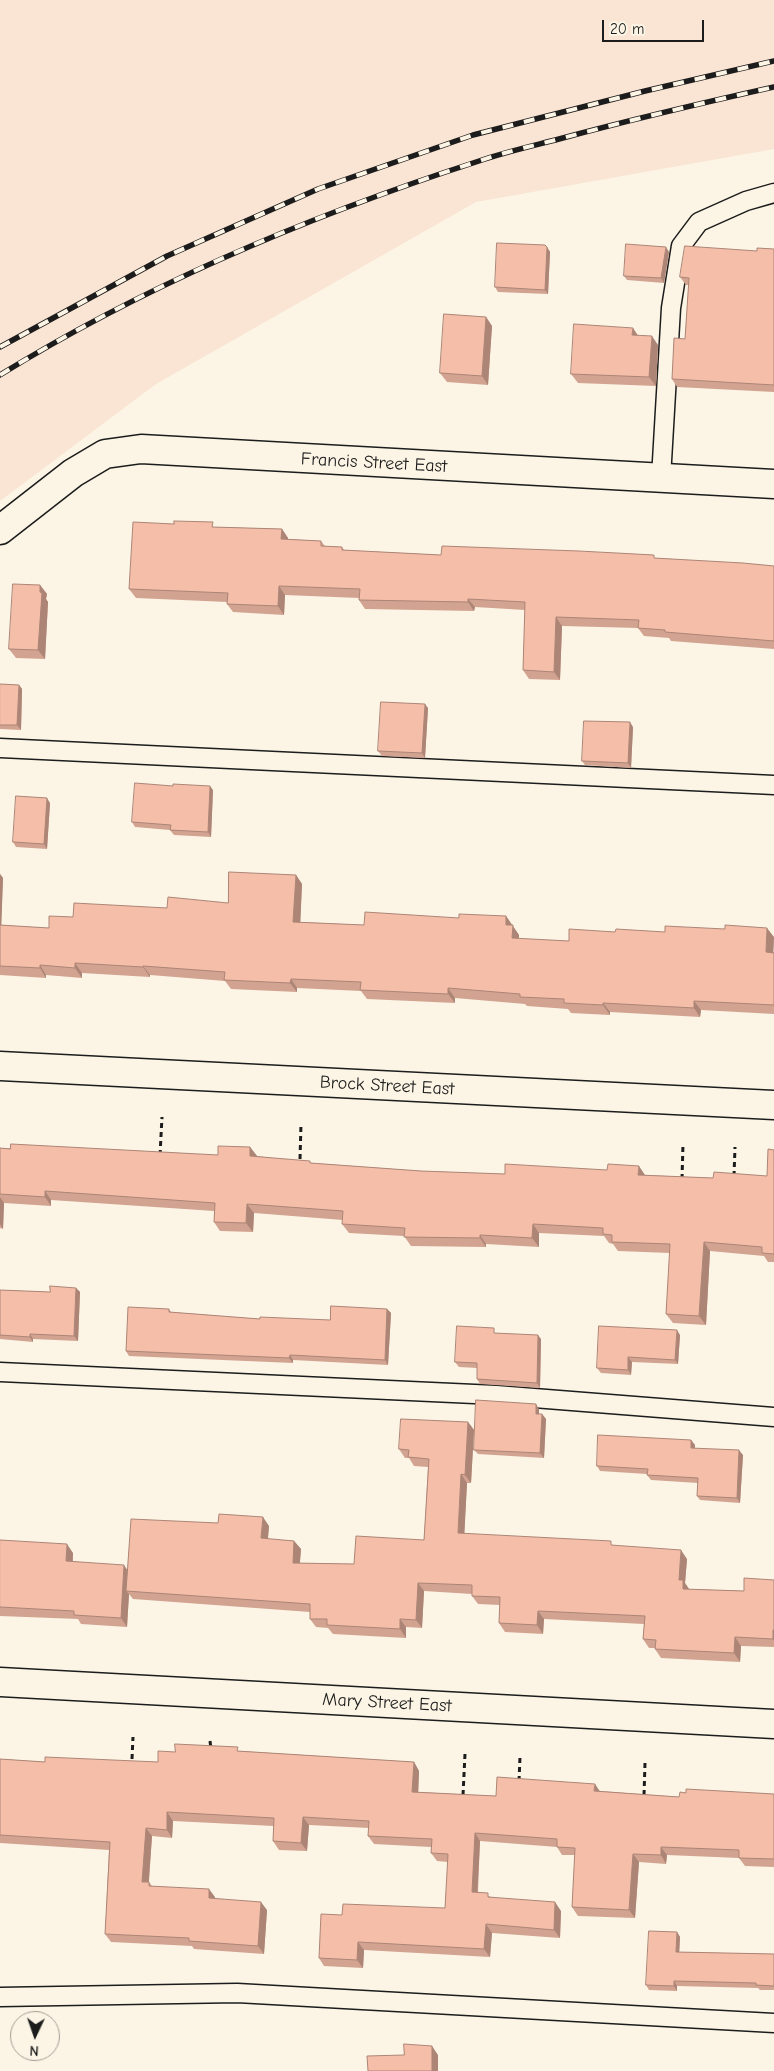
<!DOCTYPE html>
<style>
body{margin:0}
#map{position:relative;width:774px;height:2071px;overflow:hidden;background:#fcf5e5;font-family:"Comic Neue",sans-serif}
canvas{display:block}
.north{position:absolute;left:10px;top:2011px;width:50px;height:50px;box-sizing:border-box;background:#fcf5e5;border:1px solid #a29e95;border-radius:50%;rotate:183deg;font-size:14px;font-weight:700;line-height:20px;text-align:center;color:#1c1c1c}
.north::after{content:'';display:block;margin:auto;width:18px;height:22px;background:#1c1c1c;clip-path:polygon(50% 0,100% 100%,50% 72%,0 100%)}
.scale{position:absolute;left:602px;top:20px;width:102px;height:22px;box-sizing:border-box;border:2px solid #1c1c1c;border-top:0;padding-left:6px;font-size:15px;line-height:18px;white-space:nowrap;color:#1c1c1c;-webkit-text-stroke:4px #fcf5e5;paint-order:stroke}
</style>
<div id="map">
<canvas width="774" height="2071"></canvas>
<div class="north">N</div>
<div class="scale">20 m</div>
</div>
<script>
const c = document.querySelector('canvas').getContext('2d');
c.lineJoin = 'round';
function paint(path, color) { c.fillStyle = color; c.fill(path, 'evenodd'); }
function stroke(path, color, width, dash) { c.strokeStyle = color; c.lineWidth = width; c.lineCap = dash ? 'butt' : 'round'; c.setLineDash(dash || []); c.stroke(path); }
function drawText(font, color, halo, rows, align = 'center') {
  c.font = font + ' "Comic Neue",sans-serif'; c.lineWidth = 4; c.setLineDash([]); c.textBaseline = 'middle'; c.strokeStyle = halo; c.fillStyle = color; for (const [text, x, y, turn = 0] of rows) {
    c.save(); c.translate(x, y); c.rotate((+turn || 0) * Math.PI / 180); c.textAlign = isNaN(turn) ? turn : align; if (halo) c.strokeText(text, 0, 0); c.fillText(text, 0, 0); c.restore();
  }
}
paint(new Path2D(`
 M0,0H774V149L476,202L156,384L0,501Z`), '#fae4d3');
const service = new Path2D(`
 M661,478L671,308L681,246L699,222L746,201L774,193
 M0,748L774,785
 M0,1372L496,1395L774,1417
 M0,1997L237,1993L774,2023`);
const minor = new Path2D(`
 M0,530L73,473L105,454L141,449L774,484
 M0,1682L774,1724`);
const tertiary = new Path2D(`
 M0,1066L774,1105`);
stroke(service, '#1c1c1c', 21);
stroke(minor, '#1c1c1c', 31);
stroke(tertiary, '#1c1c1c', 31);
stroke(new Path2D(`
 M160,1155L162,1117
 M300,1159L301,1124
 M734,1176L735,1147
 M682,1179L683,1144
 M210,1741L211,1749
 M132,1759L133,1737
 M519,1781L520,1757
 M463,1795L465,1754
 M644,1795L645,1763`), '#1c1c1c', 3, [5, 4]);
stroke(service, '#fcf5e5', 18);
stroke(minor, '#fcf5e5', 28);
stroke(tertiary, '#fcf5e5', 28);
const rail = new Path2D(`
 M0,347L167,256L318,189L473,135L645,91L774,61
 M0,375C149,283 312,215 479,161C505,152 532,146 559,139C630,120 702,103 774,87`);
stroke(rail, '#1c1c1c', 5.5);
stroke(rail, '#fcf5e5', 4, [11]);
paint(new Path2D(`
 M547,247L550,252L548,294L498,292L495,287Z
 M774,249V392L677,387L672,379L685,339L689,285H686L680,277L757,251Z
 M669,252L664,283L627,280L624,276Z
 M486,317L492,326L488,385L447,382L440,373Z
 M638,335L658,345L656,386L578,383L571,374Z
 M216,527L282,529L288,538V539L321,541L325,546L342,547L344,550L441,555L657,558L774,566V649L671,641L669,638L644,636L638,628L562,626L560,680L529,679L523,670L525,610L475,607L474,611L365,609L359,600V598L285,595L284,615L233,612L227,604V602L136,598L129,589Z
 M40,585L47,594L46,599L48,602L45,659L16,658L9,649Z
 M0,684L19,685L22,689L21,730L0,729Z
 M428,708L425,758L382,756L378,751Z
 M633,727L631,768L585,765L582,761Z
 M213,790L211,837L174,835L170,830L135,827L132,822Z
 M50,803L47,849L16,847L13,842Z
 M0,874L3,878L1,925L49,928L73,917L228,903L296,875L302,884L300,922L364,925L459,918L506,916L519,935V939L569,941L615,932L774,937L773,952L774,953V1014L701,1010L700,1017L610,1012V1015L571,1013L568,1009L527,1006L525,1004L455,998V1003L367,999L361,991L297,988V992L231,989L225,981L150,975V977L82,973V978L46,975V978L0,975Z
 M250,1147L257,1156L312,1163L421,1171L505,1174L645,1175L713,1178L767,1176L774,1150V1262H768L764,1256L710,1251L706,1325L673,1323L666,1314L670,1253L618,1251L613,1244L609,1243L604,1236L539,1233V1247L486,1244V1247L411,1246L404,1236L349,1233L342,1224L343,1220L254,1213L253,1232L220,1231L214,1222V1211L51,1200V1206L4,1203L3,1229L0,1228V1148L218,1155Z
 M76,1288L80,1292L78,1341L33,1339V1342L0,1339V1290L50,1292Z
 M169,1309L171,1312L260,1319L330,1320L387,1309L391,1313L388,1365L293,1360V1363L129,1356L126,1351Z
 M497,1333L541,1339L540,1388L480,1384L477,1379V1368L459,1367L455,1362Z
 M680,1335L678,1364L632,1362L631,1375L601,1373L597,1368Z
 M539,1409V1414H542L546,1419L544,1458L478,1454L474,1450Z
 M468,1422L474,1430L471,1483H467L464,1534L613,1545L687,1559L685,1583L689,1589L744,1591L774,1580V1647L741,1646L740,1662L661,1658L655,1649V1648H649L643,1639L644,1624L544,1619L543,1634L505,1632L499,1623L500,1605L478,1604L472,1596V1594L424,1591L422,1628L406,1627V1638L333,1634L328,1628L316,1627L310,1619V1612L133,1599L129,1594L127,1627L81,1624L78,1619L0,1616V1540L73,1553V1561L128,1570L269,1526L268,1539L294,1541L301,1549L300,1563L354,1564L424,1540L428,1467L414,1466L409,1458H405L399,1449Z
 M691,1440L695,1445V1448L743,1455L740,1503L700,1500L697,1496L698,1483L651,1480L647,1475V1474L600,1471L597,1466Z
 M240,1751L414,1762L419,1771L418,1792L496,1796L600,1791L679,1797L774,1794V1867L745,1866L739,1858L667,1855L666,1864L639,1862L635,1918L578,1916L572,1907L575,1855H562L557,1847L480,1841L478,1892L491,1897L561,1911L560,1938L492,1933L490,1957L364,1950L363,1968L324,1966L319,1958L342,1915L445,1908L448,1862L437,1861L431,1853V1847L374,1844L368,1836L369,1828L309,1825L307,1851L279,1850L273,1841L274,1826L173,1821L172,1838L152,1836L149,1882L152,1886L215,1897V1898L267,1910L264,1954L194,1949L192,1946L111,1942L105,1934L109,1850L0,1843V1759L45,1762H158L175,1752Z
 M677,1932L680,1937L679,1952L774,1954V1990H760L758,1988L677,1986V1991L649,1990L646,1985Z`), '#d3a391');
paint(new Path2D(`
 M547,247L550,252L548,294L545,290Z
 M666,247L669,252L664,283L661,278Z
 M486,317L492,326L488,385L482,376Z
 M633,328L639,337L632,335Z
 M652,336L658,345L656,386L649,377Z
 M282,529L288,538L287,548L281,539Z
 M40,585L47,594L46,599L48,602L45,659L38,650Z
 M279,586L285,595L284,615L278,606Z
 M468,599L475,607L474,611L468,602Z
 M556,617L562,626L560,680L554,672Z
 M19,685L22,689L21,730L17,725Z
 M425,704L428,708L425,758L422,753Z
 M630,722L633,727L631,768L628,763Z
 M210,786L213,790L211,837L208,832Z
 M47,798L50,803L47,849L44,844Z
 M0,874L3,878L1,934L0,933Z
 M296,875L302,884L300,931L293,922Z
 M506,916L519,935V948L512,938L506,925Z
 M767,928L774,937L773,962L766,952Z
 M75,963L82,973V978L75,968Z
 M40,965L46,975V978L40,968Z
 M143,966L150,975V977L143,967Z
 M291,979L297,988V992L290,983Z
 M448,988L455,998V1003L448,994Z
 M694,1001L701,1010L700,1017L694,1008Z
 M603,1003L610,1012V1015L603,1005Z
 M250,1147L257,1156H250Z
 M639,1166L645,1175H638Z
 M45,1191L51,1200V1206L45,1197Z
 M0,1197L4,1203L3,1229L0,1224Z
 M247,1204L254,1213L253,1232L246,1223Z
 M533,1224L539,1233V1247L532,1238Z
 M480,1235L486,1244V1247L480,1238Z
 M704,1242L710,1251L706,1325L699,1316Z
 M76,1288L80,1292L78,1341L74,1336Z
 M387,1309L391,1313L388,1365L385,1360Z
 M677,1330L680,1335L678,1364L675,1360Z
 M30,1334L33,1339V1342L30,1337Z
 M538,1335L541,1339L540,1388L537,1383Z
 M290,1355L293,1360V1363L289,1358Z
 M628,1357L632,1362L631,1375L628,1370Z
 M536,1404L539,1409V1418L536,1414Z
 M542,1414L546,1419L544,1458L540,1453Z
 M468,1422L474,1430L471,1483L465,1475Z
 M691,1440L695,1445L694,1453L691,1448Z
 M739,1450L743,1455L740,1503L737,1498Z
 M461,1474L467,1483L464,1542L458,1533Z
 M263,1517L269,1526L267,1547L261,1538Z
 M294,1541L301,1549L299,1571L293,1563Z
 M67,1544L73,1553L72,1570L66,1561Z
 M681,1550L687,1559L685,1583L689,1589H683L679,1580Z
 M124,1565L130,1574L126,1591L129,1594L127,1627L121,1618Z
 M418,1583L424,1591L422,1628L416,1620Z
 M538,1611L544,1619L543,1634L537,1625Z
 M400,1619L406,1627V1638L400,1629Z
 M773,1630L774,1631V1641L773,1639Z
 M735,1637L741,1646L740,1662L734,1653Z
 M414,1762L419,1771L418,1800L412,1792Z
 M595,1784L601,1793L594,1791Z
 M167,1812L173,1821L172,1838L167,1830Z
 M303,1817L309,1825L307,1851L301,1843Z
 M146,1828L152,1836L148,1890L142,1882Z
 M475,1833L480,1841L477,1900L472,1892Z
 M661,1847L667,1855L666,1864L661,1855Z
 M633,1854L639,1862L635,1918L629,1910Z
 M209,1889L215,1897L214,1906L209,1898Z
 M261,1902L267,1910L264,1954L258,1946Z
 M555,1902L561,1911L560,1938L554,1930Z
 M486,1924L492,1933L490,1957L484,1949Z
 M677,1932L680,1937L679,1957L676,1952Z
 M358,1942L364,1950L363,1968L357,1960Z
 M674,1981L677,1986V1991L674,1986Z
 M432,2046L438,2055V2071H432Z`), '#ac8576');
const building = new Path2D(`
 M497,243L545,245L547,247L545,290L495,287Z
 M626,244L666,247L661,278L624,276Z
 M685,246L757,251V248L774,249V385L672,379L674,338L685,339L689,278L680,277Z
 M444,314L486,317L482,376L440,373Z
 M574,324L633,328L632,335L652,336L649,377L571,374Z
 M174,521L213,522L212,527L282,529L281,539L321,541V546L342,547V550L441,555L442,546L579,551L654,555V558L743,563L774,566V641L665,632V630L638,628L639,620L556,617L554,672L523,670L525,602L468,599V602L359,600L360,589L279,586L278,606L227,604L228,593L129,589L133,522L174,524Z
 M13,584L40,585V592L42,593L38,650L9,649Z
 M0,684L19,685L17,725H0Z
 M381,702L425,704L422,753L378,751Z
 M584,721L630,722L628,763L582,761Z
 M135,783L173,786V784L210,786L208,832L170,830L171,825L132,822Z
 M16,796L47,798L44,844L13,842Z
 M229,872L296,875L293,922L364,925L365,912L459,918V914L506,916V925H513L512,938L569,941V929L615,932L616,929L665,932V926L725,929V925L767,928L766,952L774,953V1005L694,1001V1008L603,1003V1005L564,1003V999L520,997V994L448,988V994L360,990L361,982L291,979L290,983L224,980L225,972L143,966V967L75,963V968L40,965V968L0,966V925L49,928V916L73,917L74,903L167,908L168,897L228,903Z
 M11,1144L218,1155V1146L250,1147V1156L310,1161V1163L421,1171L505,1174V1164L607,1170L608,1164L639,1166L638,1175L713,1178L714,1172L767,1176L768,1149L774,1150V1254L762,1253V1247L704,1242L699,1316L666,1314L670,1244L612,1242V1235L603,1234V1228L533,1224L532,1238L480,1235V1238L404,1237L405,1228L342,1224L343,1211L247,1204L246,1223L214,1222L215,1203L45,1191V1197L0,1194V1148L10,1149Z
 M50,1286L76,1288L74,1336L30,1334V1337L0,1335V1290L50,1292Z
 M331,1306L387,1309L385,1360L290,1355L289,1358L126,1351L128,1307L169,1309V1312L260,1319V1317L330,1320Z
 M457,1326L494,1328V1333L538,1335L537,1383L477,1379V1363L455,1362Z
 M599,1326L677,1330L675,1360L628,1357V1370L597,1368Z
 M476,1400L536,1404V1414H542L540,1453L474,1450Z
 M401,1419L468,1422L465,1475L461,1474L458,1533L611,1541V1545L681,1550L679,1580H683V1589L744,1591V1578L774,1580V1630H773V1639L735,1637L734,1653L655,1649L656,1640L643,1639L645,1616L538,1611L537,1625L499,1623L500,1597L472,1596V1585L418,1583L416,1620L400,1619V1629L327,1625V1619H310V1604L126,1591L131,1519L218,1523L219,1514L263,1517L261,1538L294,1541L293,1563L354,1564L356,1536L424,1540L429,1459L408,1457L409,1450L399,1449Z
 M598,1435L691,1440V1448L739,1450L737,1498L697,1496L698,1478L647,1475L648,1469L597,1466Z
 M0,1540L67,1544L66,1561L124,1565L121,1618L74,1615V1611L0,1607Z
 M175,1744L238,1747L237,1751L414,1762L412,1792L496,1796L497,1777L595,1784L594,1791L679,1797L680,1792L686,1793V1789L774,1794V1859L739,1858V1850L661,1847V1855L633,1854L629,1910L572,1907L575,1848L557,1847V1839L475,1833L472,1892L488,1893V1897L555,1902L554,1930L486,1924L484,1949L358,1942L357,1960L319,1958L321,1914L342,1915L343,1904L445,1908L448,1854L431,1853L432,1839L368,1836L369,1821L303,1817L301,1843L273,1841L274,1818L167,1812V1830L146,1828L142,1882H149V1886L209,1889V1898L261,1902L258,1946L189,1941V1938L105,1934L110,1842L0,1835V1759L45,1762V1757L158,1762V1751L175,1752Z
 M649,1931L677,1932L676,1952L774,1954V1986L756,1985V1983L674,1981V1986L646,1985Z
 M404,2044L432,2046V2071H368L367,2056L404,2055Z`);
paint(building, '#f5bea9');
stroke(building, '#ac8576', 1);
drawText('18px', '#1c1c1c', '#fcf5e5', [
 ["Francis Street East",374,463,3],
 ["Brock Street East",387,1086,3],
 ["Mary Street East",387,1703,3]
]);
</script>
